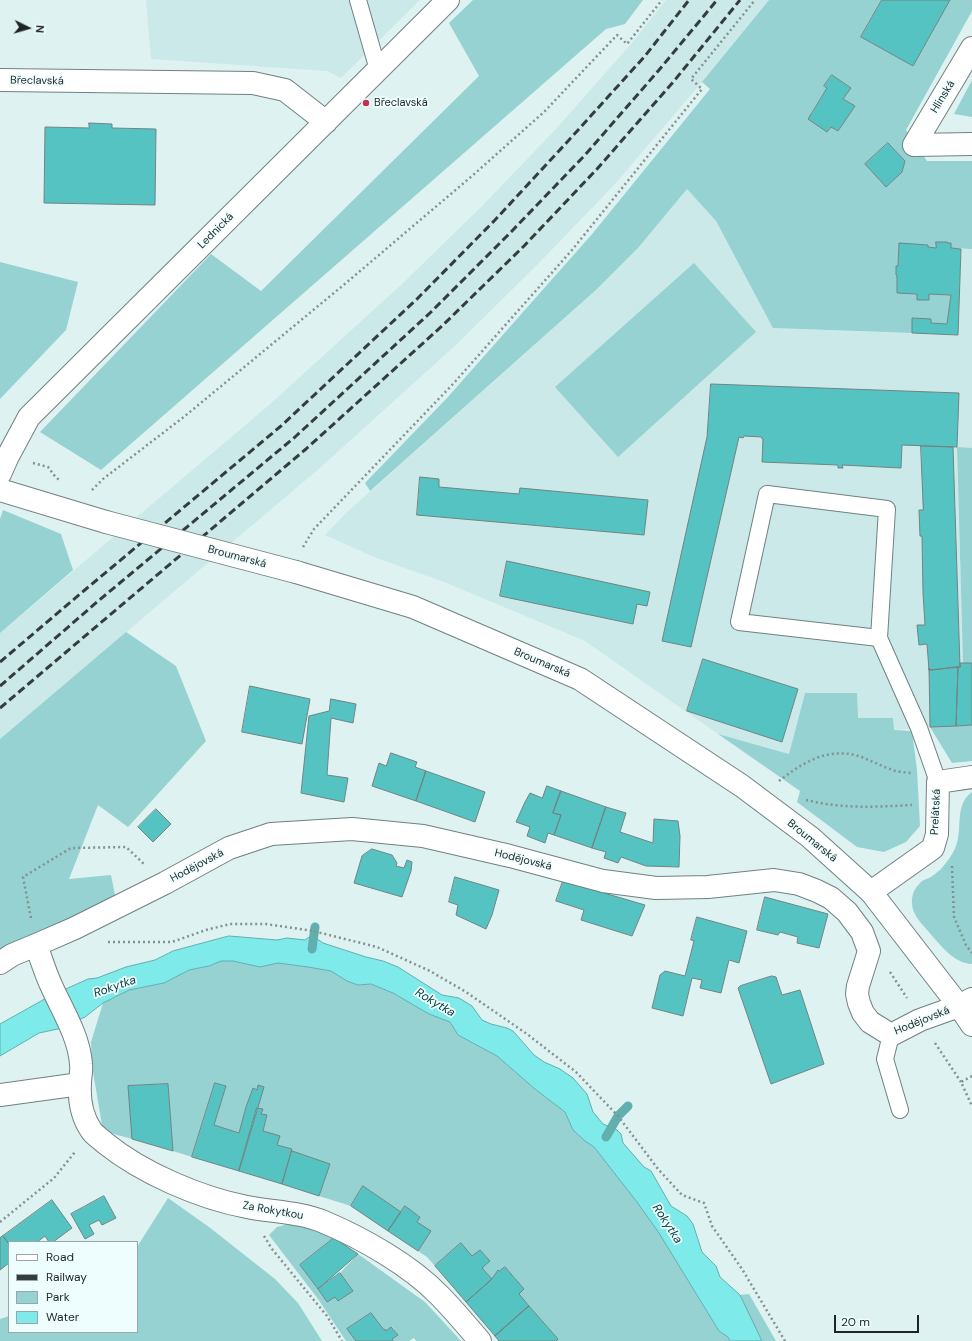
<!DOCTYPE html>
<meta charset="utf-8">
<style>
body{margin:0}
#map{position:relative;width:972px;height:1341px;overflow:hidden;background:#def2f1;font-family:"DM Sans",sans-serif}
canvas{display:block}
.legend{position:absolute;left:8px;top:1241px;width:130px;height:92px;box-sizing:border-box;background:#eefefe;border:1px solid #9ba7a7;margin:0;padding:5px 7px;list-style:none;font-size:12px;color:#1e2525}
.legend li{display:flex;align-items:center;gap:8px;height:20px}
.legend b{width:20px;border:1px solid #9ba7a7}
.north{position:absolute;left:8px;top:8px;width:40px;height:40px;-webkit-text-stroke:3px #eefefe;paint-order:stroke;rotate:95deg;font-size:11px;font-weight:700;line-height:16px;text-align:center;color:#1e2525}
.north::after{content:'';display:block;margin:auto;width:14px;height:18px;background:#1e2525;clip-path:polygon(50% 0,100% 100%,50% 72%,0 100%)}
.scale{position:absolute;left:834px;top:1315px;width:85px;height:18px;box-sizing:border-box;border:2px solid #1e2525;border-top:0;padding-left:5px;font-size:12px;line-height:14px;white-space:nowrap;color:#1e2525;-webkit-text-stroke:3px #eefefe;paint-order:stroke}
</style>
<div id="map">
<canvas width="972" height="1341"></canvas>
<ul class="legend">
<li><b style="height:5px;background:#fff"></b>Road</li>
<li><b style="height:5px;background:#343d3d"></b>Railway</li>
<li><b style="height:11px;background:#95d2d1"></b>Park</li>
<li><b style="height:11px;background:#7eeae9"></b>Water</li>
</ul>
<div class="north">N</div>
<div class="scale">20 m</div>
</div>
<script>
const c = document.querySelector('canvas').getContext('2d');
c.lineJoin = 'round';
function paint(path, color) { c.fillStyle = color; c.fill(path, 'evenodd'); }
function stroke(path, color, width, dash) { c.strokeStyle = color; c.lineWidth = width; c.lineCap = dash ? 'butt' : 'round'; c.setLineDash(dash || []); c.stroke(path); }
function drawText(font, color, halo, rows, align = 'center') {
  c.font = font + ' "DM Sans",sans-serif'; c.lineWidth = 3.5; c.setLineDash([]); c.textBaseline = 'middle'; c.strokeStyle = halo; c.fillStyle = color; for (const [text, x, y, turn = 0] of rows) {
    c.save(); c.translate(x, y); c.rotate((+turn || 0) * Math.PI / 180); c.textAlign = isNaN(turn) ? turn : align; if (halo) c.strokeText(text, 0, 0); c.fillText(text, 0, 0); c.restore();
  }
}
paint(new Path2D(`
 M146,0H420L341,78L327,71L151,59Z
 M666,0H769L702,82L614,185L540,262L458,343L321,467L0,739V633L268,406L402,284L483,205L555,130L631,44Z
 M687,189L716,221L774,328L958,335L961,249H972V448H957L963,663H960L958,667L956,726L894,730L893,718H858L805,693L789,754L718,734L585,641L444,582L374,557L325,535L346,513L597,289L638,248Z`), '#cbe9e8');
paint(new Path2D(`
 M473,0H643L625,24L606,29L101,470L40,432L211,254L261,291L479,76L449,23Z
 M769,0H882L861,37L913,66L950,0H972V11L906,130L927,161H972V249L951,248V244L947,243V242L936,243V248L928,247V245L899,244L898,266H896V274L897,276V292L917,294V300H929V294L951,295L947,324L931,323L930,319L912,318V333L773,328L716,221L687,189L638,248L597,289L370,491L365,483L447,398L593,233L710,89L702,82ZM832,75L851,88L843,99L855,106L838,131L831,127L827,132L811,113L827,88L824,86ZM888,143L905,161L902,172L886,187L865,164Z
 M972,80V117L954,114Z
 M0,262L78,282L66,330L0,399Z
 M694,263L756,332L618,457L555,387Z
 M957,447L972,448V663H963Z
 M3,510L61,534L73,570L0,633V519Z
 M126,632L176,666L206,741L128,827L98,805L69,879L111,875L116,900L0,957V739Z
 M805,693H857L858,718H893L894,730L912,731L917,770L920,826L906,842L884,852L857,847L797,802L800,791L718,734L789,754Z
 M972,725V761L952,763L930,727Z
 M972,792V964C955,963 944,949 933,937C928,930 920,923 916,916C909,904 911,891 921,882C923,880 926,879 929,878C933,876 937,872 941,869C947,862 953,854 956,846C963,827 954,805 972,792Z
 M221,961H233L260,967L278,963L308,967L331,971L347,981L358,985L371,984L393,993L429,1014L450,1022L458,1035L497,1056L535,1089L565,1112L573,1130L585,1141L594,1147L637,1202L659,1233L719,1331L728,1337L730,1341H556L558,1339L519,1294L524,1289L505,1267L499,1271L498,1270L492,1279L482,1268L490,1261L480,1250L472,1256L461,1243L435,1266L427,1257L418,1251L430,1231L417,1222L420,1216L405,1207L401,1212L363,1186L351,1206L319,1196L329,1164L292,1151V1149L277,1145L263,1131L267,1116L261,1114L262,1109L257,1108L258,1086L257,1090L253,1089L246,1107L239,1133L214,1125L226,1086L215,1083L192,1157L173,1151L168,1084L132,1139L103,1131L92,1066L91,1042L103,1003L129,990L164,983L189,970L209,966Z
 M168,1198L209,1227L275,1279L298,1303L322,1341H0V1319L9,1316V1332H137V1247Z
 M288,1224L307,1226L334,1238L300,1265L327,1302L335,1297L338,1301L353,1291L340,1273L358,1254L425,1302L461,1341H416L414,1338L409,1341H393L392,1339L398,1335L392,1327L386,1331L384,1330L371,1313L348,1329L356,1341H346L318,1299L269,1235L277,1227Z
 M749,1294L776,1341H762L760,1339L740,1295Z`), '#95d2d1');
const water = new Path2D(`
 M229,936L277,940L287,938L305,940L309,937L316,938L323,943L366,957L383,961L398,967L442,995L459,998L472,1006L482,1020L491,1024L507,1028L513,1031L534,1055L544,1062L560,1069L573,1078L587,1094L593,1112L603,1124L617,1130L621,1134L623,1143L644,1167L651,1171L671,1206L687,1216L693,1224L702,1252L716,1266L720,1277L740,1295L762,1341H730L728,1337L719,1331L659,1233L637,1202L594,1147L585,1141L573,1130L565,1112L535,1089L497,1056L458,1035L450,1022L429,1014L393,993L371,984L358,985L347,981L331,971L308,967L278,963L260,967L233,961H221L209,966L189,970L164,983L129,990L103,1003L85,1017L58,1029L39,1033L0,1056V1024L50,996L88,979L97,978L126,967L155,960L173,951Z`);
paint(water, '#7eeae9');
stroke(water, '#61afae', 1);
stroke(new Path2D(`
 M312,949L315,927
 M606,1137L618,1116L628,1106`), '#61afae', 9);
const building = new Path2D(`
 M882,0H950L913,66L861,37Z
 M832,75L851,88L843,99L855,106L838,131L831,127L827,132L808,119L827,88L824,86Z
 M89,123L112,124V128L156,129L155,205L44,203L45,127L89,128Z
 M888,143L905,161L902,172L886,187L865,164Z
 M936,242H947V243H951V248L961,249L958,335L912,333V318L931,319V323L947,324L951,295L929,294V300H917V294L897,293V276L896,275V266H898L899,243L928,245V247L936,248Z
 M711,384L959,393L957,447L902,445L901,468L842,465L843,468H838V465L762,462L763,439H762V437L744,436L743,438L739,437L691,647L662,641L707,437Z
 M921,446L953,447L960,667L929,670L927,644L919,645L917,625H925L923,593L922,536H920L919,510H923Z
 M420,477L439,479V487L519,494L520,488L648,500L644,535L417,515Z
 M507,561L650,592L647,606L637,604L633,624L500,596Z
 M703,659L798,689L782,742L687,711Z
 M960,663H972V725L956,726L958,667H960Z
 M958,667L956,726L930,727L929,668V670Z
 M250,686L310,699L302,744L242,732Z
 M331,699L356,704L353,723L331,718L327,775L348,778L344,802L301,793L309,716L329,711Z
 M391,753L417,762L415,767L426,771L416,801L372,786L379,763L386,766Z
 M426,771L485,792L475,822L416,801Z
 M547,786L561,791L553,813L561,815L554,835L548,833L545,843L527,836L530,827L516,822L525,802L530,793L542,798Z
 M561,791L606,807L592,848L554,835L561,815L553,813Z
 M606,807L626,813L620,832L653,843L654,819L678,821L680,836L679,867L646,866L621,857L618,863L604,858L606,852L592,848Z
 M156,809L171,824L153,842L138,827Z
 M372,849L392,855L397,863L396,866L404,868L407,860L412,862L411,871L402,897L354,883L362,856Z
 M455,877L499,890L492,915L486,929L456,915L458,905L449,902Z
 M563,881L645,905L632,936L581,920L584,910L556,901Z
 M765,897L828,914L819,948L797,943L798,937L780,932L778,935L757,930Z
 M697,917L747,931L739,963L729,960L721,993L700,988L702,980L692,978L683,1016L652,1008L660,975L665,971L685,976L694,941L691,940Z
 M772,976L776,977L782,995L800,990L824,1064L771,1084L738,988L740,986Z
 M215,1083L226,1086L214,1125L239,1133L246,1107L253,1088L257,1090L258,1085L264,1087L239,1171L192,1157Z
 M168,1084L173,1151L132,1139L128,1086Z
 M257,1108L263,1109L261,1114L267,1115L263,1131L280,1136L277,1145L292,1149L282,1184L239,1171Z
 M292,1151L330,1164L319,1196L282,1184Z
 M363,1186L401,1212L388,1231L351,1206Z
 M104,1196L116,1218L102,1225L99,1220L89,1225L94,1234L85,1239L71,1214Z
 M52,1200L72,1228L53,1242H49L45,1236L37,1242H9V1244L3,1236Z
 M405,1206L420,1217L417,1222L431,1231L418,1251L388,1231Z
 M3,1236L9,1244V1263L0,1270V1238Z
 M334,1238L358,1254L318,1289L300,1265Z
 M461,1243L472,1256L480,1250L490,1261L482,1268L492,1279L466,1302L435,1266Z
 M505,1267L524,1289L519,1294L529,1306L495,1336L466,1302L492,1279L498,1270L499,1271Z
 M340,1273L353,1291L338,1301L335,1297L327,1302L318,1289Z
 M529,1306L558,1339L556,1341H499L495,1336Z
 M371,1313L384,1330L385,1329L386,1331L391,1327L398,1335L392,1339L393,1341H356L347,1329Z`);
paint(building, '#55c3c2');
stroke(building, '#718483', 1);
const service = new Path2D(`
 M358,0L378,70
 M879,638L887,509L767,494L739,622L879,638L919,728L938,782
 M891,1035L885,1059L900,1110`);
const minor = new Path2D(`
 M0,80L253,83L285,90L326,122
 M914,145L972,48
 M914,145L972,144
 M0,474L8,456L29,417L448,0
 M871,892L933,848L937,834L938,782L972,777
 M36,945C41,958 45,972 51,985C62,1010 79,1036 81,1064C82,1070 80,1077 80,1083C79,1099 82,1117 91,1130C94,1135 101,1139 105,1143C142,1173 200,1198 247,1207C272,1212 300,1212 324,1222C362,1238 410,1265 439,1295C453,1309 467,1326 480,1341
 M0,963L12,955L36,945L75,928L165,883L229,848L271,834L352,829L423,836L510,856L603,881L656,888L708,887L774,880L799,884L817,891L831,898L847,912L862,932L869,951L858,986L857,994L859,1003L863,1013L870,1022L891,1035L920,1020L959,1006L972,999
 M0,1095L80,1084`);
const tertiary = new Path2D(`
 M0,490L106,522
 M296,572L413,607L580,679L742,786L810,837L871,892L959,1006L972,1025`);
stroke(service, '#6f8181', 18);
stroke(minor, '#6f8181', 24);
stroke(tertiary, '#6f8181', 24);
stroke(new Path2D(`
 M33,463L48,467L54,475L59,480
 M92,490L103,479L185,416L346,283L472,176L544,112L617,35L627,44L662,0
 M303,547L314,529L453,384L572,250L702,89L691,79L755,0
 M779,781C801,764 825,748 855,755C867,758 878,765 890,769C896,772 904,772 911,773
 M806,800C843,809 875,807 912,805
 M952,866L954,917L966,945L972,953
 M31,918L23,877L71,848L126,847L144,864
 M108,942H172L206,930L230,924H266L313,931L377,947L430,971L466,992L527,1034L576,1072L618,1116L658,1169L682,1195L704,1203L712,1226L742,1269L785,1341
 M890,972L907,998
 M935,1043L961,1082
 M972,1076L961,1082L972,1106
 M0,1222L54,1178L75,1152
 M264,1236L272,1249L327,1316L342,1341`), '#839190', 2.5, [2, 3]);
stroke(service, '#fff', 16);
stroke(minor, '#fff', 22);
stroke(tertiary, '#fff', 22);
stroke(new Path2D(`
 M0,662L86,589L281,426L417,299L495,220L569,140L645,56L689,0
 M0,686L97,602L295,437L431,312L510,233L585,155L659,70L717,0
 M0,708L306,449L442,326L524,246L597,169L674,81L740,0`), '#343d3d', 3, [8, 4]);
const tertiaryBridge = new Path2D(`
 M106,522L296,572`);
stroke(tertiaryBridge, '#6f8181', 24, []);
stroke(tertiaryBridge, '#fff', 22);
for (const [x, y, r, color] of [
 [366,103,4,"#c2314e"]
]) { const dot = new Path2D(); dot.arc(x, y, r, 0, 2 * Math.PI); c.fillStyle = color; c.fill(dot); stroke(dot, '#eefefe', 1.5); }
drawText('11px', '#1e2525', '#eefefe', [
 ["Břeclavská",37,81,1],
 ["Hlinská",943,97,-59],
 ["Lednická",216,231,-45],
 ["Broumarská",237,557,15],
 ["Broumarská",542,663,23],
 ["Prelátská",936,812,-87],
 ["Broumarská",812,841,39],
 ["Hodějovská",523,860,14],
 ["Hodějovská",197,866,-28],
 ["Hodějovská",922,1021,-22],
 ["Za Rokytkou",273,1211,10]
]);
drawText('11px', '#1e2525', '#eefefe', [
 ["Břeclavská",374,103]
], 'left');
drawText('italic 12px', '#033a3a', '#eefefe', [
 ["Rokytka",115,987,-19],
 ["Rokytka",435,1003,31],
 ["Rokytka",667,1224,57]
]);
</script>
